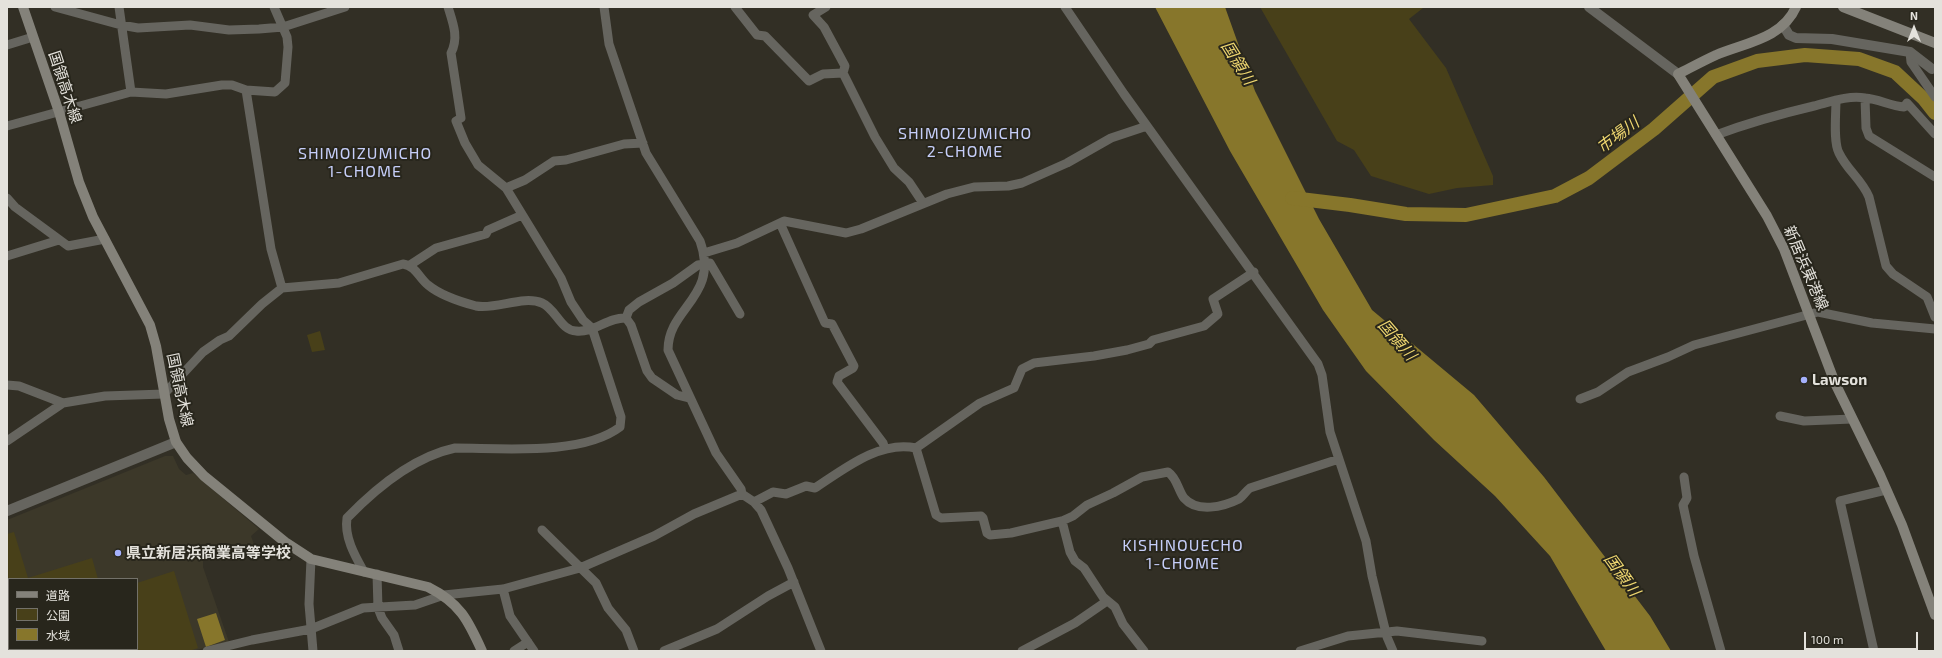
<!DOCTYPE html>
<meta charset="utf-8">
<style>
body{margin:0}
#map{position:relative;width:1942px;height:658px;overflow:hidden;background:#322f25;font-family:"Exo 2","Noto Sans JP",sans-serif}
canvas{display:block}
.frame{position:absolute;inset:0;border:8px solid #e4e2dc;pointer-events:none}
.legend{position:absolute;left:8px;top:578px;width:130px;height:72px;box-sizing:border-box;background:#28261c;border:1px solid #737169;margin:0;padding:5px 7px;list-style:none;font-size:12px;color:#e4e2dc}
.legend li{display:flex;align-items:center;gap:8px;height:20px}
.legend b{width:20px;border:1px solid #737169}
.north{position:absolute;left:1894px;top:8px;width:40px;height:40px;-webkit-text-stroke:3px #28261c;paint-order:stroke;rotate:0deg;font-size:11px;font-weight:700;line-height:16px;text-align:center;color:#e4e2dc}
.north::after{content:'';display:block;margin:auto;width:14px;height:18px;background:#e4e2dc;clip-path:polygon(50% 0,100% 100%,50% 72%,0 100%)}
.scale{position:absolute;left:1804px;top:632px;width:114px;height:18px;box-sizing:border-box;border:2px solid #e4e2dc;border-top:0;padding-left:5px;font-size:12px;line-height:14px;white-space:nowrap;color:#e4e2dc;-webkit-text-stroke:3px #28261c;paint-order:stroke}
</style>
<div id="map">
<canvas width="1942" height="658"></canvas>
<div class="frame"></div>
<ul class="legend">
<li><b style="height:5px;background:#84827a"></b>道路</li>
<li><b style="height:11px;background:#484019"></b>公園</li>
<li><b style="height:11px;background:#87762b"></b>水域</li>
</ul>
<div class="north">N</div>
<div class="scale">100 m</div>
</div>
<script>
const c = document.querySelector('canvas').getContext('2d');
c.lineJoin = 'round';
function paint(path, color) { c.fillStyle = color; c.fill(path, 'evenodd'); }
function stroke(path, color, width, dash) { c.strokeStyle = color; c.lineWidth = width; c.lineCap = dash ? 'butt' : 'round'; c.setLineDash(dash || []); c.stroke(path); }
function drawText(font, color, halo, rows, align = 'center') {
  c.font = font + ' "Exo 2","Noto Sans JP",sans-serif'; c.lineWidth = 4; c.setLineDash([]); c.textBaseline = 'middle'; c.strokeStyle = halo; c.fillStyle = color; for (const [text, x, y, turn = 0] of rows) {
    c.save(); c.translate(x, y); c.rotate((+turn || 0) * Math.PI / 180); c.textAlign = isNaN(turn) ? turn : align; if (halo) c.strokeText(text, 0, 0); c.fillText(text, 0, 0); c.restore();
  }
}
paint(new Path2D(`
 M165,456H173L179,469L186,475L193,473L259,529L251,536L255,547L203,560V567L229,642L192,651H7V520ZM9,579H137V649H9Z`), '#3c3829');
paint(new Path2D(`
 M1260,7H1422L1423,8L1409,19L1446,68L1493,176V185L1457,188L1429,194L1371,176L1354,150L1337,141Z
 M320,331L325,350L312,352L307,335Z
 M14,532L28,578L92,558L98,579H9V648L7,642V534Z
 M174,571L198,648L189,651H10L9,649H137V583Z`), '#484019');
paint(new Path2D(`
 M1155,7H1225L1255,91L1319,219L1372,310L1474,395L1544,477L1650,616L1671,651H1606L1550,556L1495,496L1434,440L1366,371L1323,310L1230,151Z
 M216,613L225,640L206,647L197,619Z`), '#87762b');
stroke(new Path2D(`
 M1292,198L1350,205L1406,214L1466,215L1555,196L1589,178L1654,129L1713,77L1757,61L1805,55L1859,59L1895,72L1924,99L1935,113`), '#87762b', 14);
stroke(new Path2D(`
 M55,7L121,25L138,28L190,25L229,30L259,29L283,27L345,7
 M119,7L131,92
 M604,7L609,44L646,153L700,241C720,297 668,307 668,350L716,453L741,489L742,494L754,502L761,510L788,568L821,651
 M735,7L757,35L765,36L809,81L823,74L843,73L875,137L894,168L909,182L923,203
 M826,7L813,15L824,27L845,66L843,73
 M1065,7L1124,94L1318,364L1322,375L1330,432L1366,541L1372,576L1387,637L1393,651
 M7,45L33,37
 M1910,52L1911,62L1935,97
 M246,90L271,249L282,288
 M1865,98C1879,99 1890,106 1904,107L1907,103L1935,134
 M1836,100C1836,114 1833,142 1839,153C1847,170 1862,180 1869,197L1886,266L1893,274L1927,297L1935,317
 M7,126L131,92L166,94L222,85H232L246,90L275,92L285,83L288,47L287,37L274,7
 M1716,135C1748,123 1780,114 1814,106C1830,102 1848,95 1865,98L1866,128L1869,136L1935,177
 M506,188L525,180L554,161L566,160L624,144L643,143
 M7,198L15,207L68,246L105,239
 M780,223L825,323L832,324L854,366L853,368L839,376L837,382L883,443L885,449
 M704,253L737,243L784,221L846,233L861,229L947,194L974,187L1008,186L1022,183L1067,163L1111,138L1147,126
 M7,256L59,240
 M410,265L436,248L486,234L488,230L522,215
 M626,318L631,325L647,371L652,378L677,395L689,398
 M7,385L19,386L63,403
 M1580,399L1598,392L1628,372L1668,357L1694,345L1818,312L1872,323L1935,329
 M1780,416L1804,421L1852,419
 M7,441L63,403L105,396L164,394L203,352L220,340L229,336L262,304L282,288L339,283L403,264C416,266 419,278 428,285C440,295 461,302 476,306C496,310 523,295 542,303C556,309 561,331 576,331C594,333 608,317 626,318L629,310L639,302L673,283L698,265L710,263L740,314
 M916,448L936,515L941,518L981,516L983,518L987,533L990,535L1011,533L1062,521L1073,516L1087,505L1113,493L1142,477L1168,472C1177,478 1178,490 1184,498C1197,513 1223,507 1239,499C1243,496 1246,491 1250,488L1339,459
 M1684,477L1687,498L1683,505L1694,556L1721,651
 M754,502L773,492L786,494L806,486L815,488C844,469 880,440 916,448L980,403L1014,388L1022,369L1034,363L1094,356L1127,350L1149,344L1153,340L1204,326L1218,314L1213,299L1254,272
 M1062,521L1070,552L1075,561L1084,568L1103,597L1115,607L1123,624L1144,651
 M542,530L596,583L608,608L626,630L634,651
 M311,559L309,604L313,651
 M364,572C355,556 344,537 347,518C376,488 413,457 455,448C502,448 582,456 620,427L621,417L592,328L583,320L571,302L561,278L506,188L478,165L465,143L456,121L461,118L451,53C459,38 453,23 448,7
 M377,574L378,608L382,618L394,635L399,651
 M503,589L510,616L534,651
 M207,651L252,640L311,629L363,608L415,605L444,595L503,589L580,568L654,536L694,514L742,494
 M514,651L528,642
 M664,651L717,629L768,596L794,582
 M1022,651L1075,623L1107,601
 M1300,651L1348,636L1397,631L1482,641
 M1874,651L1840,501L1886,490`), '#66655f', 9);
stroke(new Path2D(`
 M1589,7L1678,74
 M1783,25L1789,35L1796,38L1832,39L1910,52L1932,69
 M7,511L176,442`), '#66655f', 10);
stroke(new Path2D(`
 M23,7L59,112L79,182L93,217L150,325L156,346L169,419L176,442L187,458L204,476L285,542L311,559L428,587C460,603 468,620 482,651
 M1796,7C1782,39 1744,43 1716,55C1703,61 1690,68 1678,74L1767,216L1784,249L1835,383L1880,475L1902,525L1935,615
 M1843,7L1935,43`), '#84827a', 10);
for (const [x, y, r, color] of [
 [1804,380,4,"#a5b1fc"],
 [118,553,4,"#a5b1fc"]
]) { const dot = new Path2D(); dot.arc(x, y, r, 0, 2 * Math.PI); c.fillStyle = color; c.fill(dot); stroke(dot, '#28261c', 1.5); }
drawText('15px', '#e4e2dc', '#28261c', [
 ["国領高木線",65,87,72],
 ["新居浜東港線",1806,268,67],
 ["国領高木線",180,390,78]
]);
drawText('bold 15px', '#e4e2dc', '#28261c', [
 ["Lawson",1812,380],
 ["県立新居浜商業高等学校",126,553]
], 'left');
drawText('italic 16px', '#efd770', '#28261c', [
 ["国領川",1238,63,58],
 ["市場川",1618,135,-37],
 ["国領川",1397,340,49],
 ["国領川",1622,575,54]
]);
c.letterSpacing = '1px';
drawText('16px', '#c6cef9', '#28261c', [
 ["SHIMOIZUMICHO",965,134],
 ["2-CHOME",965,152],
 ["SHIMOIZUMICHO",365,154],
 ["1-CHOME",365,172],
 ["KISHINOUECHO",1183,546],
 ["1-CHOME",1183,564]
]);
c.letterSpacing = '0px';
</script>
